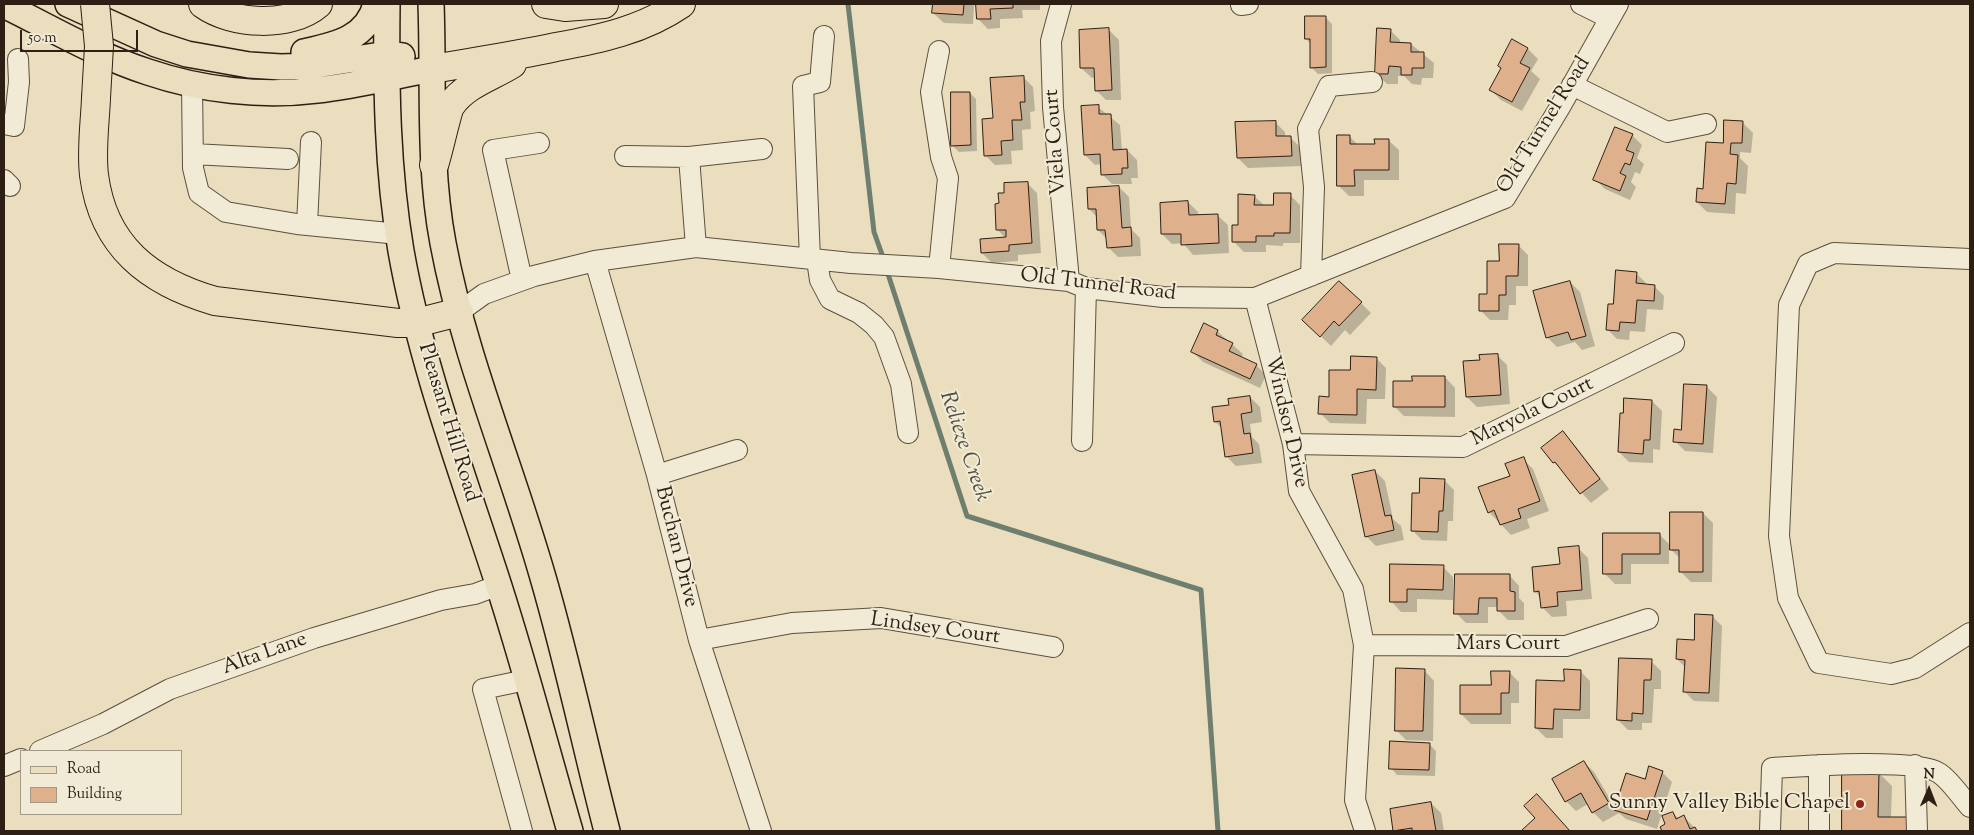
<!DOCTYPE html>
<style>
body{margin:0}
#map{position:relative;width:1974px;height:835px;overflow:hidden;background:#eadebe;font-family:"Sorts Mill Goudy",serif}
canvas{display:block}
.frame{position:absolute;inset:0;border:5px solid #2e1f14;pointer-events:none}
.legend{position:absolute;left:20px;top:750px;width:162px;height:65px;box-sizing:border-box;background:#f1ead5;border:1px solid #a39988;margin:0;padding:6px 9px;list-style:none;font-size:15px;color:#2e1f14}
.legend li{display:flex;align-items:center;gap:10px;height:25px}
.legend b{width:25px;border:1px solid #a39988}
.north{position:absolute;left:1904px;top:765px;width:50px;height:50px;-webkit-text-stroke:4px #f1ead5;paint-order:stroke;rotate:1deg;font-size:14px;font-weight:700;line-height:20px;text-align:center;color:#2e1f14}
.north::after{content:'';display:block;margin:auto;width:18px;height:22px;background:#2e1f14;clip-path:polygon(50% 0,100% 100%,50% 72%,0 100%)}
.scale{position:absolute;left:20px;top:30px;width:118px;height:22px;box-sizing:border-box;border:2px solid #2e1f14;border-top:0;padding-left:6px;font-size:15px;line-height:18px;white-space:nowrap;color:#2e1f14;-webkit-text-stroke:4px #f1ead5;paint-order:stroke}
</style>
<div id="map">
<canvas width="1974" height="835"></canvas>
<div class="frame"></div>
<ul class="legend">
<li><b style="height:6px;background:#eadebe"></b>Road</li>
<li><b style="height:14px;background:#deb08b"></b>Building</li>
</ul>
<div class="north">N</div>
<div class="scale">50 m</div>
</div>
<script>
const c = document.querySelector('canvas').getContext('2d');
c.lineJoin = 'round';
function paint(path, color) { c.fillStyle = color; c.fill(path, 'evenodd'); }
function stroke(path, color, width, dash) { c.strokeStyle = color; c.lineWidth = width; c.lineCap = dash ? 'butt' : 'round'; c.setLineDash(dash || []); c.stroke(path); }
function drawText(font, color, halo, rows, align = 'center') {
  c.font = font + ' "Sorts Mill Goudy",serif'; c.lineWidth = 4; c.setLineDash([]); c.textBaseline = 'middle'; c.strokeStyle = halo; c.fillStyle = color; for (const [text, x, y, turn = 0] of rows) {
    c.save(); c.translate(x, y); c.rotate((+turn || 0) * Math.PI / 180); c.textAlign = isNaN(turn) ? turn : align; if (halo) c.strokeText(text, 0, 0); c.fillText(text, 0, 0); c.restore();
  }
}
paint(new Path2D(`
 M934,4H974L973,24L944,23L933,13Z
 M977,4H1040V10H1022L1023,18L1000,19V28L988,29L978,19Z
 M1325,17L1332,24V73L1318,74L1311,67V44L1306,39Z
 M1109,30L1119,40L1121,100H1106L1096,90V77L1092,78L1081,68Z
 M1390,30L1400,40V44H1411L1434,63L1433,78H1422L1421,85L1412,84L1404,76H1398V84H1387L1377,74Z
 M1512,41L1528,49L1538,59L1531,71L1540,79L1522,111L1501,100L1491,90L1502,69Z
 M1023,77L1033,87L1035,111L1030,112L1031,129L1022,130L1023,150L1011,151L1012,164L995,165L985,155L994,119Z
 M970,93L976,99L977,151L959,152L952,145Z
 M1098,107L1120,125L1122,150H1127L1137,160L1138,178H1131L1132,184H1112L1102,174V164L1095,165L1085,155Z
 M1275,122L1285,132V137H1290L1300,147L1301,166L1248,168L1238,158Z
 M1743,123L1753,133L1751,153L1740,152V158L1748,166L1746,194L1736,193L1735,214L1707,212L1697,202L1704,190L1724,144Z
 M1632,135L1642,145L1637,158L1644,164L1640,174L1635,172L1631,182L1636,187L1630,200L1605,189L1595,179Z
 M1350,137L1358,145H1376L1388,140L1399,150V180H1364V196H1349L1339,186Z
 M1027,183L1037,193L1041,253L1018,255V261L992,263L982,253L1006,239L998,230L1006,194Z
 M1119,187L1129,197L1131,229L1140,238L1141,256L1118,257L1108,247L1107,239L1098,230L1097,217L1089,209Z
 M1290,195L1300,205V243H1283V246L1266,245V252H1244L1233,241L1254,196L1265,206L1275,207Z
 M1188,202L1198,212V216L1217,215L1228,225L1229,253L1193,255L1183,243L1172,244L1162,234Z
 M1518,245L1528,255V286H1516V305H1509L1508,320H1490L1480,310L1488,295L1500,262Z
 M1636,273L1646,283V285L1654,286L1664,296L1663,310L1647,309L1645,332L1630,331L1629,340L1617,339L1607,329L1615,305Z
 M1570,282L1580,292L1595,346L1582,350L1575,342L1557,347L1547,337Z
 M1361,303L1371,313L1350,335L1345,330L1331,346L1304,320Z
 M1217,331L1243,354L1241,358L1256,365L1266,375L1260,388L1203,362L1193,352Z
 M1497,355L1507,365L1510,404L1477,407L1467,397L1481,361Z
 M1376,358L1386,368L1385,399H1367L1366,424L1330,423L1320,413L1352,372Z
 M1445,377L1455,388V417L1404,416L1394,406Z
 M1707,387L1717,397L1713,453L1685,451L1675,441Z
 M1250,397L1260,407L1262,422L1250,424L1252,437L1259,444L1262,463L1236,466L1226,456L1222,428L1215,422L1231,406Z
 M1652,401L1662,411L1660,450L1653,449V463L1629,462L1619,452Z
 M1563,433L1573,443L1609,489L1591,503L1554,462Z
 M1523,459L1533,469L1549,511L1527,519L1530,528L1511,535L1489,512Z
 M1375,471L1385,481L1393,519L1401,526L1404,540L1376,546L1366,536Z
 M1444,480L1454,490L1453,521H1448L1447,541L1422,540L1412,530L1420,494Z
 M1703,513L1713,523L1712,582H1691L1680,571L1681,559L1669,548V564H1631V584H1615L1605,574L1604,534H1659L1671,546Z
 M1578,548L1588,558L1592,599L1566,601L1567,616L1552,617L1542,607L1541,598L1535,591Z
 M1392,566L1443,567L1453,577V600L1417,599V612H1401L1391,601Z
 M1509,575L1519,586V598L1524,603V620H1508L1498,610V607H1488V623H1466L1456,613Z
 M1712,616L1722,626L1719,702L1694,701L1684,691L1685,667L1677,659L1695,642Z
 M1651,661L1661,671V689H1654L1652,723H1642V730H1628L1618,720Z
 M1424,670L1434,681L1433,741L1406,740L1396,730Z
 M1580,671L1590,681V719H1563V738H1546L1536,728L1565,682Z
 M1509,672L1519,682V703H1511V724H1471L1461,714Z
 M1429,744L1436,751L1435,776L1397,775L1391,768Z
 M1584,762L1594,772L1616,809L1646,781L1662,772L1672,782L1657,829L1626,819L1619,813L1603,822L1593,812L1588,804L1576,811L1566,801L1553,780Z
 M1843,773H1879L1892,786L1891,818L1921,831H1843Z
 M1431,803L1441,813L1444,831L1394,830Z
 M1673,813L1679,819L1684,817L1698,831H1663L1661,827L1667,825Z`), '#0003');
stroke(new Path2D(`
 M848,4L874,232L884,260
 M887,271L967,516L1201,590L1218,831`), '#6e7e6f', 5);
const building = new Path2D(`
 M933,4H964L963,15L932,13Z
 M976,4H1013V8L990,9L991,19H977Z
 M1305,16H1326V67L1310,68V39H1305Z
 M1109,28L1112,90L1095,91L1094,68H1080L1079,30Z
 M1377,28L1391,29L1390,42L1411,43V52H1424V68H1412V75H1401V67L1389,66L1388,74H1375Z
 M1512,39L1528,48L1520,63L1530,68L1512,102L1489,90L1501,68L1498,66Z
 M1024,76L1025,102H1020L1022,120H1012L1013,140L1001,141L1002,155L984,156L982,119L993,118L990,78Z
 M951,92H970L971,145L951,146Z
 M1099,105V114H1111L1113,150L1127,149L1128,168H1122V174L1101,175L1100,154L1084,155L1081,106Z
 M1724,120L1743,121L1742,143H1731L1730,154L1738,155L1736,184L1727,183L1725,204L1696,202L1697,188L1703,189L1706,142L1723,143Z
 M1276,121V136H1291L1292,156L1237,158L1235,122Z
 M1615,127L1633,134L1626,150L1634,153L1630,165L1625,163L1620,173L1626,176L1620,191L1593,180Z
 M1337,135H1350V144H1375L1374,139H1389V170H1354L1355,186H1337Z
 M1028,182L1032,243L1009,245V251L981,253L980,239L1006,237V230H996L995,204L999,203L998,193H1004V183Z
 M1119,186L1122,228L1131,227L1132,246L1107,248L1105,230H1097L1096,209H1088L1087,188Z
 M1274,193H1291L1290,233H1274V236H1256V242H1232V225H1238V194L1255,195L1254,205H1273Z
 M1188,201L1189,215L1218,214L1219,243L1181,245V234H1161L1160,203Z
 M1499,244H1519L1518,276H1506V295H1499V311H1479V294H1487V261H1499Z
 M1616,270L1637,272L1636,283L1655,285L1654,301L1637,300L1635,323L1620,322L1619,331L1606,330L1608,304H1613Z
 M1339,281L1362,302L1339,326L1334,321L1320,337L1302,320Z
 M1570,281L1586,336L1571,340L1568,332L1546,338L1533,291Z
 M1204,323L1218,330L1216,335L1233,343L1229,351L1257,364L1250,379L1191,352Z
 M1498,354L1501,395L1466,397L1463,361L1480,360L1479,355Z
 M1351,356L1377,357L1376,390L1357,389V415L1318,414L1319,396L1329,397V370H1350Z
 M1412,376H1445V407H1393V381H1412Z
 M1684,384L1707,385L1703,444L1673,442L1674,429L1681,430Z
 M1250,396L1252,412L1241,414L1244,434L1250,433L1253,453L1225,457L1220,421L1214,422L1212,407L1229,405L1228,399Z
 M1624,398L1652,400L1650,440H1644L1643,454L1618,452L1620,413H1623Z
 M1563,431L1600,479L1580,494L1555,462L1553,463L1541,448Z
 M1524,457L1540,501L1518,509L1521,518L1500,525L1494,510L1488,513L1478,487L1510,476L1505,464Z
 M1375,470L1385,516L1391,515L1394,530L1365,537L1352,475Z
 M1420,478L1445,479L1443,511H1439L1438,532L1411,531L1412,493H1419Z
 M1670,512H1703V572H1679V550H1670Z
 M1603,533H1660V554H1622V574H1603Z
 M1579,546L1582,590L1557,592L1558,606L1541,608L1539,591L1534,592L1532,567L1560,564L1558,548Z
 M1390,564L1444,565L1443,590L1407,589V602H1390Z
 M1455,574H1510V591L1515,592V611H1497V598H1479L1478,614H1454Z
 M1695,614L1713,615L1709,693L1683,692L1685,660L1676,659L1677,639L1694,640Z
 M1619,658L1652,659L1651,680H1644L1643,714L1632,713V721L1617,720Z
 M1396,668L1425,669L1423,731H1395Z
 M1564,669L1581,670L1580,710L1554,709L1553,729L1535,728L1536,680L1564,681Z
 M1491,671H1510L1509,693H1501V714H1460V685H1491Z
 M1390,741L1430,743L1429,770L1389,769Z
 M1584,761L1609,803L1592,813L1581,793L1565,802L1552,779Z
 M1649,766L1663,771L1647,820L1614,810L1626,773L1645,779Z
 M1842,771L1879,772L1878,817H1908V831H1842Z
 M1537,794L1570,831H1523L1522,830L1535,818L1524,806Z
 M1431,802L1436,831H1412V828L1393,831L1390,809Z
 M1673,812L1676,819L1684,815L1690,829L1695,827L1697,831H1662L1660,827L1665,824L1662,816Z`);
paint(building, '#deb08b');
stroke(building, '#2e1f14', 1);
const minor = new Path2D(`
 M1061,4L1051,41L1053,107L1069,281
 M1581,4L1609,18
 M1241,5L1248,4
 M939,51L931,92L941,157L948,178L939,268
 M192,84L193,168L199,193L226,212L297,224L399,234
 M1572,85L1667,132L1706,124
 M4,124L14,126L19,82L18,59
 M193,154L288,159
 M625,156L689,157L762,149
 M689,157L696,247
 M4,180L10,186
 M307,225L311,142
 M810,259L803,86L820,82L824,36
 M1970,259L1834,253L1808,264L1789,305L1779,536L1788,598L1819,663L1891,674L1915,668L1970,633
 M817,260L820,280L830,299L859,313L874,325L884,337L901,384L908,433
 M595,261L657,475L699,640L761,831
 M1311,276L1314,187L1308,129L1329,86L1372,82
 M522,280L493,150L539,143
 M1255,298L1293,444L1299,491L1353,589L1364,645L1355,800L1365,831
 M459,312L484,294L534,276L595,261L696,247L851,263L939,268L1069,281L1086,288L1163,297L1255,298L1505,198L1560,107L1618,4
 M1082,441L1086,288
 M1293,444L1463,447L1674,343
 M657,475L737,450
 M699,640L792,623L881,618L1053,647
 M1364,645L1566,646L1648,619
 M40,751L103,724L170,689L314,638L441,600L475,594L499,585
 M1819,765V831
 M1915,765L1917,831
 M4,766L21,759
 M522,831L483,689L526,680
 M1770,831L1772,768C1803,766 1917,758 1939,773C1950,780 1961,797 1970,807`);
const major = new Path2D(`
 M68,4L156,44L187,54L249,65L281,67L310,66L387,54L402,56
 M387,4C386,87 387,169 401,251C421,364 462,472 497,580C524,663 546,748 570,831
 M431,4C434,83 428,164 443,243C464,356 510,463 542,574C567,659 585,746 607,831
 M4,5C51,28 98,56 148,72C201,90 261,97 317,90C355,86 394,76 432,69
 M304,52C335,45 367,39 376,4`);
const highway = new Path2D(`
 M203,4C232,25 290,28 318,4
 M546,4L565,7L604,4
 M432,69C473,62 515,56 556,47C600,39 643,30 681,4
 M96,98C95,123 91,150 94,175C103,246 149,282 215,301L398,323H416L459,312
 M434,165C438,154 447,111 451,105C466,84 491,77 512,64`);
stroke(minor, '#5d4f3e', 22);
stroke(major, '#2e1f14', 28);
stroke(highway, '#2e1f14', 30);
stroke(minor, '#f1ead5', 20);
stroke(major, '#eadebe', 25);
stroke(highway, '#eadebe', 28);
const highwayBridge = new Path2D(`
 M95,4L99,46L96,98`);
stroke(highwayBridge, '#2e1f14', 30, []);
stroke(highwayBridge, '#eadebe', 28);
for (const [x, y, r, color] of [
 [1860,804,5,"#8f2418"]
]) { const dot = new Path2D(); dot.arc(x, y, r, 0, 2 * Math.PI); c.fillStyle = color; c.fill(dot); stroke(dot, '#f1ead5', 2); }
drawText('21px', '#2e1f14', '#f1ead5', [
 ["Old Tunnel Road",1545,126,-58],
 ["Viela Court",1057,142,-94],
 ["Old Tunnel Road",1098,286,7],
 ["Maryola Court",1533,413,-26],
 ["Windsor Drive",1285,422,77],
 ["Pleasant Hill Road",447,423,73],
 ["Buchan Drive",675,547,76],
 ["Lindsey Court",935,630,8],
 ["Mars Court",1508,645],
 ["Alta Lane",265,655,-20]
]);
drawText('21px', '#2e1f14', '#f1ead5', [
 ["Sunny Valley Bible Chapel",1850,804]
], 'right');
drawText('italic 22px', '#4e4e41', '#f1ead5', [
 ["Relieze Creek",963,447,71]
]);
</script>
